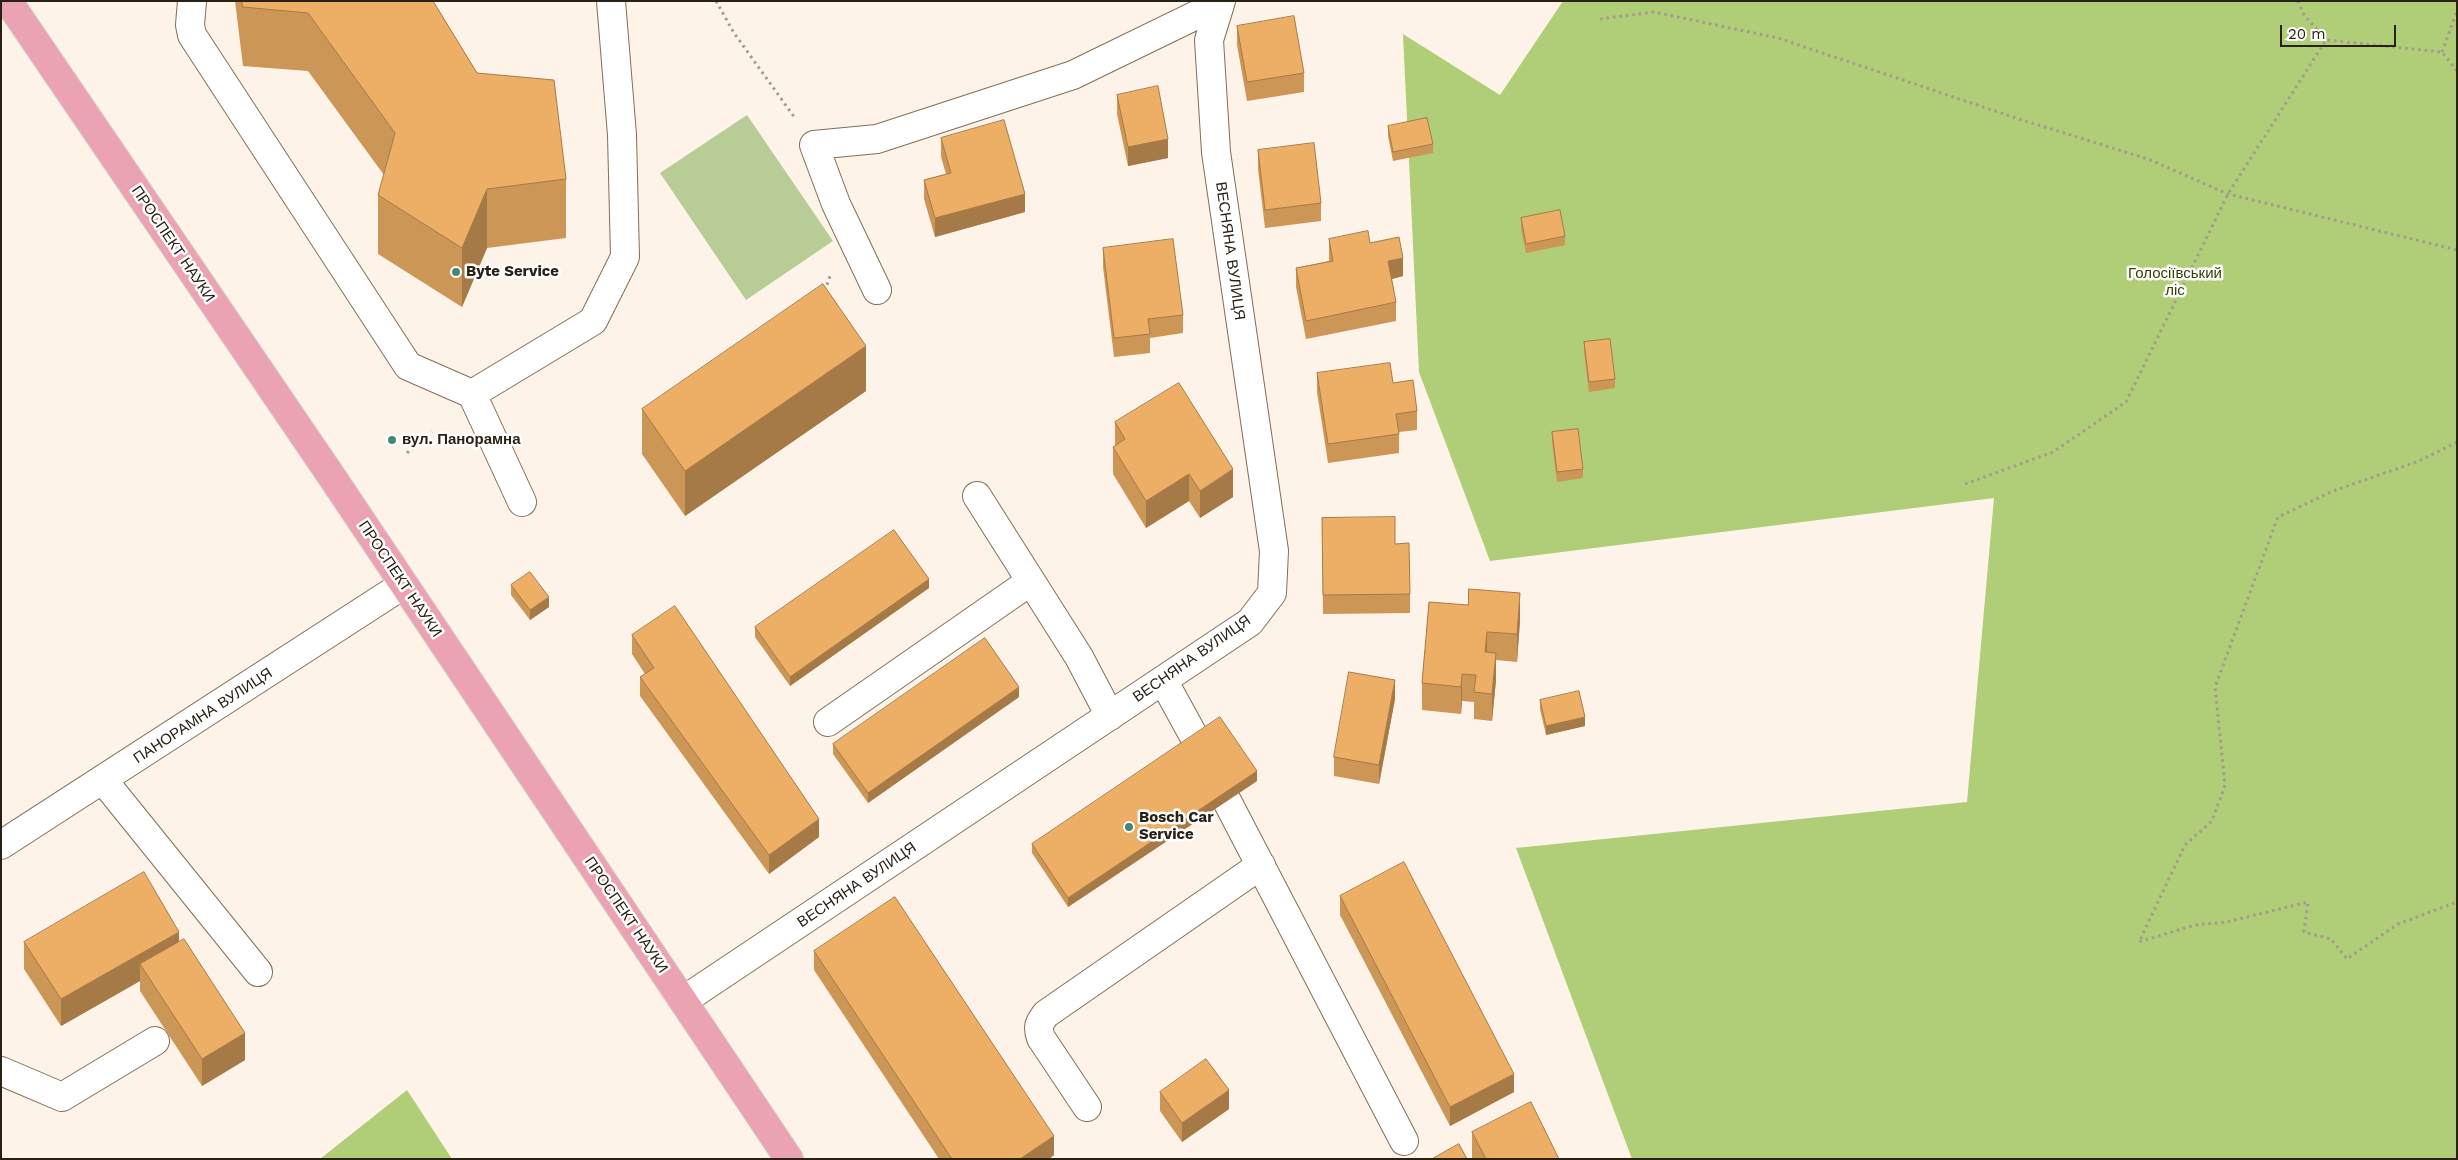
<!DOCTYPE html>
<meta charset="utf-8">
<style>
body{margin:0}
#map{position:relative;width:2458px;height:1160px;overflow:hidden;background:#fdf3e8;font-family:"Work Sans",sans-serif}
canvas{display:block}
.frame{position:absolute;inset:0;border:2px solid #2a2116;pointer-events:none}
.scale{position:absolute;left:2280px;top:25px;width:116px;height:22px;box-sizing:border-box;border:2px solid #2a2116;border-top:0;padding-left:6px;font-size:15px;line-height:18px;white-space:nowrap;color:#2a2116;-webkit-text-stroke:4px #fff;paint-order:stroke}
</style>
<div id="map">
<canvas width="2458" height="1160"></canvas>
<div class="frame"></div>
<div class="scale">20 m</div>
</div>
<script>
const c = document.querySelector('canvas').getContext('2d');
c.lineJoin = 'round';
function paint(path, color) { c.fillStyle = color; c.fill(path, 'evenodd'); }
function stroke(path, color, width, dash) { c.strokeStyle = color; c.lineWidth = width; c.lineCap = dash ? 'butt' : 'round'; c.setLineDash(dash || []); c.stroke(path); }
function drawText(font, color, halo, rows, align = 'center') {
  c.font = font + ' "Work Sans",sans-serif'; c.lineWidth = 5; c.setLineDash([]); c.textBaseline = 'middle'; c.strokeStyle = halo; c.fillStyle = color; for (const [text, x, y, turn = 0] of rows) {
    c.save(); c.translate(x, y); c.rotate((+turn || 0) * Math.PI / 180); c.textAlign = isNaN(turn) ? turn : align; if (halo) c.strokeText(text, 0, 0); c.fillText(text, 0, 0); c.restore();
  }
}
paint(new Path2D(`
 M747,115L833,241L746,300L660,173Z`), '#b8cc96');
paint(new Path2D(`
 M1563,1H2457V1159H1632L1516,848L1967,802L1994,498L1490,561L1419,372L1403,34L1500,95Z
 M407,1090L452,1159H320Z`), '#b0cd77');
const minor = new Path2D(`
 M192,1L190,25L192,35L408,366L472,394L522,502
 M877,290L836,204L814,145L877,139L1073,75L1219,4
 M472,394L593,321L625,257L622,135L611,1
 M977,496L1079,657L1110,716
 M1163,680L1197,742
 M828,722L1031,581
 M103,780L258,972
 M1227,801L1404,1141
 M1,845L403,585
 M684,1000L1250,622L1272,593L1274,551L1216,152L1209,40L1221,1
 M1,1071L62,1097L155,1041
 M1087,1107L1041,1038C1037,1027 1039,1023 1046,1014L1261,865`);
const major = new Path2D(`
 M8,1L332,477L789,1159`);
stroke(minor, '#846e56', 30);
stroke(major, '#d4d3d0', 30);
stroke(new Path2D(`
 M716,1L734,33L795,118
 M2298,1L2304,15L2326,40
 M1600,19L1654,12L1778,38L2019,119L2148,159L2228,194L2457,250
 M2442,52L2457,11
 M825,291L831,273
 M2457,442L2419,461L2333,491L2278,517L2215,687L2225,785L2212,821L2185,845L2139,942L2195,925L2227,922L2308,902L2304,932L2331,939L2347,959L2398,924L2457,902
 M407,453L432,432
 M1965,484L2053,452L2126,402L2228,194L2326,40L2442,52L2457,71`), '#a49a8f', 3, [2.5, 4]);
stroke(minor, '#fff', 28);
stroke(major, '#eba2b2', 28);
paint(new Path2D(`
 M235,1H433L477,73L566,179V238L487,248L462,307L378,254V195L384,175L308,71L243,66Z
 M1237,26L1304,73V92L1247,101L1237,45Z
 M1117,95L1168,158L1128,166L1117,114Z
 M1388,126L1433,144V153L1393,161L1388,136Z
 M941,138L1025,212L935,237L924,199V180L946,174L941,157Z
 M1258,150L1321,203V221L1265,228L1258,169Z
 M1521,218L1565,236V245L1526,253L1521,228Z
 M1329,239L1370,243L1403,276L1392,279L1396,302V321L1306,339L1296,287V268L1329,261Z
 M1103,248L1183,315V333L1150,338V353L1114,357L1103,267Z
 M1584,342L1615,379V388L1589,392L1584,352Z
 M1317,373L1393,383L1417,411V430L1399,432V453L1328,463L1317,392Z
 M866,391L685,516L642,454V409Z
 M1115,422L1233,497L1200,518L1189,501L1146,528L1113,474V447L1115,446Z
 M1552,432L1583,469V478L1557,482L1552,442Z
 M1322,518L1395,544L1410,594V613L1323,614Z
 M511,585L549,607L530,620L511,595Z
 M929,588L790,686L755,637V627Z
 M1429,602L1520,620L1517,662L1496,660V680L1492,721L1474,719V702L1462,701L1461,714L1422,710V683Z
 M632,635L819,837L769,874L640,696V677L645,674L632,654Z
 M1019,697L868,803L833,754V744Z
 M1395,699L1379,784L1334,776V757Z
 M1540,700L1585,726L1546,735L1540,709Z
 M1257,781L1068,907L1032,853V844Z
 M1340,896L1514,1092L1450,1126L1340,915Z
 M24,942H179L245,1060L202,1086L140,991V981L61,1026L24,969Z
 M814,951L1054,1155L1049,1159H939L814,970Z
 M1160,1092L1229,1109L1182,1142L1160,1111Z
 M1472,1132L1559,1159H1472Z`), '#cc9657');
paint(new Path2D(`
 M1168,139V158L1128,166V147Z
 M487,189V248L462,307V248Z
 M1025,194V212L935,237V218Z
 M1403,258V276L1388,280V261Z
 M866,346V391L685,516V471Z
 M1233,469V497L1200,518V491Z
 M1189,474V501L1146,528V501Z
 M929,579V588L790,686V677Z
 M1520,593V620L1517,662V634Z
 M549,597V607L530,620V610Z
 M1487,632V659L1485,652Z
 M1496,653V680L1492,721V694Z
 M1462,674V701L1461,714V687Z
 M1395,680V699L1379,784V765Z
 M1019,687V697L868,803V793Z
 M1585,717V726L1546,735V726Z
 M1257,771V781L1068,907V898Z
 M819,819V837L769,874V855Z
 M179,932V959L140,964V981L61,1026V999Z
 M245,1033V1060L202,1086V1059Z
 M1514,1074V1092L1450,1126V1107Z
 M1229,1090V1109L1182,1142V1123Z
 M1054,1136V1155L1049,1159H1020Z`), '#a67a47');
const building = new Path2D(`
 M242,1H433L477,73L554,80L566,179L487,189L462,248L378,195L395,133L308,13L243,7Z
 M1294,16L1304,73L1247,82L1237,26Z
 M1158,86L1168,139L1128,147L1117,95Z
 M1427,118L1433,144L1393,152L1388,126Z
 M1004,120L1025,194L935,218L924,180L951,173L941,138Z
 M1314,143L1321,203L1265,210L1258,150Z
 M1560,210L1565,236L1526,244L1521,218Z
 M1368,231L1370,243L1399,237L1403,258L1388,261L1396,302L1306,321L1296,268L1333,261L1329,239Z
 M1173,239L1183,315L1148,319L1150,334L1114,338L1103,248Z
 M823,284L866,346L685,471L642,409Z
 M1610,339L1615,379L1589,382L1584,342Z
 M1390,363L1393,383L1413,380L1417,411L1396,414L1399,434L1328,444L1317,373Z
 M1179,383L1233,469L1200,491L1189,474L1146,501L1113,447L1125,439L1115,422Z
 M1578,429L1583,469L1557,472L1552,432Z
 M1395,517V544L1409,543L1410,594L1323,595L1322,518Z
 M894,530L929,579L790,677L755,627Z
 M530,572L549,597L530,610L511,585Z
 M1469,589L1520,593L1517,634L1487,632L1485,652L1496,653L1492,694L1474,692L1476,675L1462,674L1461,687L1422,683L1429,602L1468,605Z
 M675,606L819,819L769,855L640,677L654,668L632,635Z
 M985,638L1019,687L868,793L833,744Z
 M1349,672L1395,680L1379,765L1334,757Z
 M1579,691L1585,717L1546,726L1540,700Z
 M1220,717L1257,771L1068,898L1032,844Z
 M1404,862L1514,1074L1450,1107L1340,896Z
 M144,872L179,932L61,999L24,942Z
 M895,897L1054,1136L1020,1159H952L814,951Z
 M184,939L245,1033L202,1059L140,964Z
 M1206,1059L1229,1090L1182,1123L1160,1092Z
 M1531,1102L1559,1159H1486L1472,1132Z
 M1459,1144L1467,1159H1432Z`);
paint(building, '#edaf65');
stroke(building, '#a67a47', 1);
for (const [x, y, r, color] of [
 [456,272,5,"#438577"],
 [392,440,5,"#438577"],
 [1129,827,5,"#438577"]
]) { const dot = new Path2D(); dot.arc(x, y, r, 0, 2 * Math.PI); c.fillStyle = color; c.fill(dot); stroke(dot, '#fff', 2); }
drawText('15px', '#2a2116', '#fff', [
 ["ПРОСПЕКТ НАУКИ",173,244,56],
 ["ВЕСНЯНА ВУЛИЦЯ",1230,251,82],
 ["ПРОСПЕКТ НАУКИ",400,579,56],
 ["ВЕСНЯНА ВУЛИЦЯ",1192,659,-35],
 ["ПАНОРАМНА ВУЛИЦЯ",203,716,-33],
 ["ВЕСНЯНА ВУЛИЦЯ",857,885,-34],
 ["ПРОСПЕКТ НАУКИ",626,915,56]
]);
drawText('bold 15px', '#2a2116', '#fff', [
 ["Byte Service",466,272],
 ["вул. Панорамна",402,440],
 ["Bosch Car",1139,818],
 ["Service",1139,835]
], 'left');
drawText('15px', '#324300', '#fff', [
 ["Голосіївський",2175,274],
 ["ліс",2175,291]
]);
</script>
